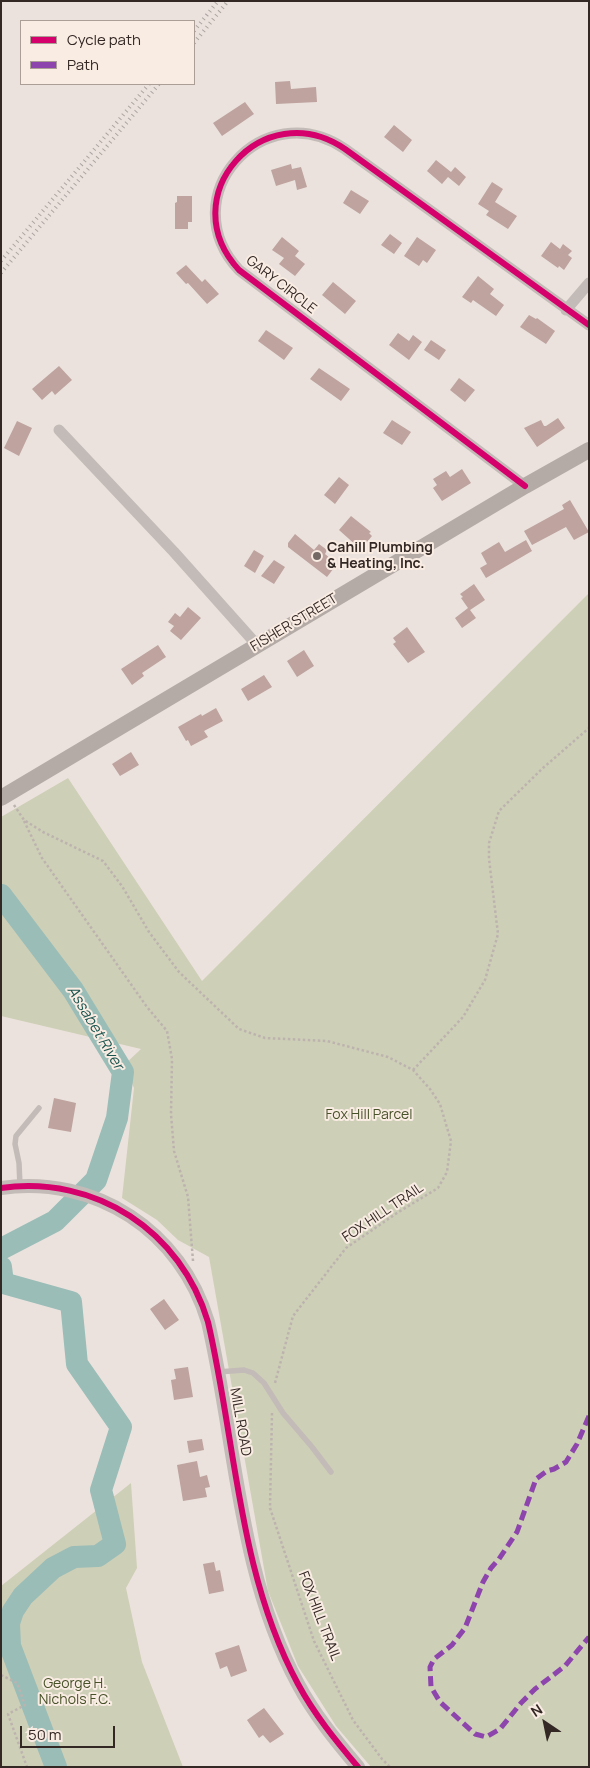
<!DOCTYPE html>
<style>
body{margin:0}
#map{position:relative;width:590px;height:1768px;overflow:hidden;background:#ebe2dd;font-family:Manrope,sans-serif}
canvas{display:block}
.frame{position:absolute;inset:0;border:2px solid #342825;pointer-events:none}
.legend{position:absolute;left:20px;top:20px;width:175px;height:65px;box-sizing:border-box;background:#f9ece3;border:1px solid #aa9e97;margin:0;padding:6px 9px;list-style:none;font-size:15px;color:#342825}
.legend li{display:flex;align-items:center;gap:10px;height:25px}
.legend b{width:25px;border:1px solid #aa9e97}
.north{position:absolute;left:520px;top:1698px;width:50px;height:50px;-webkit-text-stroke:4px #f9ece3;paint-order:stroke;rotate:326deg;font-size:14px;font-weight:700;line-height:20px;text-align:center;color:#342825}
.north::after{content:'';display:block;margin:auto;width:18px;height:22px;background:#342825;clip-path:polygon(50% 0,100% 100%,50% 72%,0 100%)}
.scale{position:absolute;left:20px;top:1726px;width:95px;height:22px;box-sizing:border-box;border:2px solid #342825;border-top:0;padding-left:6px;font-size:15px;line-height:18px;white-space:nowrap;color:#342825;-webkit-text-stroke:4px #f9ece3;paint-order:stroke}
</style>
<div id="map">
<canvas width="590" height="1768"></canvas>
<div class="frame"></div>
<ul class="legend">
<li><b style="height:6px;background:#d6006c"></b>Cycle path</li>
<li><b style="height:6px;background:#8e44ad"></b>Path</li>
</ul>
<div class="north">N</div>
<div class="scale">50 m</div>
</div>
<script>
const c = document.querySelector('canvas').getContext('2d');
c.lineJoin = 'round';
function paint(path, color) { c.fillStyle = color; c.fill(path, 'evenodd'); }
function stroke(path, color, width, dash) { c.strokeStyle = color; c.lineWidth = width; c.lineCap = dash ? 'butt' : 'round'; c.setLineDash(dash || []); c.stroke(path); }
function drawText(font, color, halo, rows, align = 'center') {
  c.font = font + ' Manrope,sans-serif'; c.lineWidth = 4; c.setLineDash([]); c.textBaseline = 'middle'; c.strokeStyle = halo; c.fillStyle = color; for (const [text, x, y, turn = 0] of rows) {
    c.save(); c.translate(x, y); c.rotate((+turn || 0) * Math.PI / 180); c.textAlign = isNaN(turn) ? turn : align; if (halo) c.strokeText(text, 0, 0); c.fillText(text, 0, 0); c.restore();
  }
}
paint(new Path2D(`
 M589,593V1767H371L336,1726L298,1666L268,1591L209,1257L178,1240L157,1220L122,1198L134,1088L124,1065L141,1049L1,1016V817L68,778L202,981Z
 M131,1483L137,1568L126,1588L142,1662L183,1767H1V1586Z`), '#cecfb7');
stroke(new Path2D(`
 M1,895L73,990L123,1072L117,1118L96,1180L55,1221L1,1249
 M1,1267L3,1283L71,1302L77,1364L121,1427L101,1490L115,1544L98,1556L74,1557L53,1568L23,1596L13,1611L9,1623L10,1646L56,1767`), '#9abdb8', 22);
paint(new Path2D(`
 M290,81L291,89L316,87L317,102L276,104L275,82Z
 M245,102L254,114L222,136L213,123Z
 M394,125L412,140L403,152L384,137Z
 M436,160L451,172L455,167L466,177L459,186L448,177L442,184L427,171Z
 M291,164L292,169L301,167L307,187L297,190L295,180L276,186L271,170Z
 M492,182L503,189L495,202L517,216L508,229L486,215L489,211L478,204Z
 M351,190L369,201L360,214L343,203Z
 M177,196H192V222H188V229H175V203L177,202Z
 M390,234L402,243L394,254L381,245Z
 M282,237L299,251L295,256L305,264L295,276L279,264L284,258L272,250Z
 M417,237L436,250L427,263L423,260L419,266L404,256Z
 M551,242L560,249L563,244L572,251L568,255L572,258L564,270L559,266L558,268L541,256Z
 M186,265L202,282L205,279L219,294L207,304L188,283L186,284L176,273Z
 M478,276L494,289L490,294L504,305L496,316L473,300L471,303L462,297Z
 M333,282L356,301L345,314L322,295Z
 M529,315L536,319L537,318L555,331L546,344L520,327Z
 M266,330L293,348L284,360L258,341Z
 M398,333L409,341L413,335L422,342L409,360L389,345Z
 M431,340L446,350L439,360L424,350Z
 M59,366L72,380L55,395L52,391L42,400L32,389Z
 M319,368L350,389L341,401L310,379Z
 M459,378L475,390L465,402L450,390Z
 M558,418L565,428L537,447L524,428L541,420L544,426H546Z
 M392,420L411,432L402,445L383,433Z
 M17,421L32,428L19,456L4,448Z
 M462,469L471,483L442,501L433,488L437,485L433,479L446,471L450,477Z
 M339,477L349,485L335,504L324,495Z
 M570,500L589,532L574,540L566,527L532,545L524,531L564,509L562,505Z
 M351,516L371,532L369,533L372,536L362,548L359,545L358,547L339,530Z
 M295,534L314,550L319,544L327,550L325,554L337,564L327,577L288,547V543Z
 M526,540L532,551L486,578L480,568L487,564L481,553L499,542L505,552Z
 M254,550L264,556L255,573L244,566Z
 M274,560L285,567L274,584L261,576Z
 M474,584L485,600L470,610L476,618L462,628L455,618L468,608L461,598L463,597L460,594Z
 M188,607L201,618L181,640L170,631L174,626L168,622L175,613L180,617Z
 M407,627L425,652L408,663L393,644L396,642L393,638Z
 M158,645L166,657L142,673L144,676L132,685L121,669Z
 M304,650L314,666L297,677L287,661Z
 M264,675L272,687L248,701L241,689Z
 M216,708L223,721L204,731L208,737L191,746L188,740L186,741L178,727L201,714L202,716Z
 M131,752L139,765L120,776L112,764Z
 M54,1098L76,1103L71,1132L48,1128Z
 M164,1299L179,1320L165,1330L150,1309Z
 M188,1367L193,1397L174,1400L171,1380L176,1379L174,1369Z
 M202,1439L204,1450L189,1453L187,1441Z
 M197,1461L200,1477L207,1475L210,1487L205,1488L207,1497L183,1501L177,1465Z
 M214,1562L216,1571L220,1570L224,1591L209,1594L203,1564Z
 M239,1645L247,1671L231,1677L227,1666L220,1669L215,1653Z
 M264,1708L284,1734L270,1743L263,1735L259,1738L247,1720Z`), '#bea39f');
stroke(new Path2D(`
 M14,805L24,820L43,832L103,861L122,886L149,932L179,972L239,1029L265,1038L327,1041L388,1057L413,1070L430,1089L440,1104L451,1141L447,1172L438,1188L397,1213L346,1248L293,1316L275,1383
 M24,821L42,858L147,1007L167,1031L172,1059L171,1114L174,1151L188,1197L193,1261
 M413,1070L463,1017L485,980L498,934L489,859V843L499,811L543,768L589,728
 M272,1413L270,1508L314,1641L353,1720L382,1759L390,1767
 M1,1675L17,1683L25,1705L8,1714L27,1767`), '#bcb3af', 2.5, [2.5, 2.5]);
stroke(new Path2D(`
 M20,1186L19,1163L15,1144L16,1136L39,1108
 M218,1372L244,1370L253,1373L264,1383L283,1413L312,1447L331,1472`), '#c3bbb7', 5.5);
stroke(new Path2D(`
 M566,310L589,283
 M59,430L174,552L257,645
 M525,486L239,270C171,197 263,93 345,149L589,325`), '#c3bbb7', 11);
stroke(new Path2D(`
 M1,1188C96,1175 181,1231 208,1322C236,1442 238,1573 298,1684C314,1714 336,1741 358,1767`), '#c3bbb7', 14);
stroke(new Path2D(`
 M1,798L525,486L589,450`), '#b4aba7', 16);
stroke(new Path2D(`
 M194,31L218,1
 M194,43L228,1
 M1,261L149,84
 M1,273L159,84`), '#aba4a1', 4, [1, 4]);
stroke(new Path2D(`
 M589,1416L577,1444L566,1462L554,1469L547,1471L536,1479L517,1532L499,1559L491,1568L483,1582L465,1628L452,1645L434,1659L430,1667L431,1687L440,1702L475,1734L486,1737L500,1729L521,1703L535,1689L565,1666L589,1637`), '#8e44ad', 5, [10, 5]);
stroke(new Path2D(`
 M525,486L239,270C171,197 263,93 345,149L589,325
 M1,1188C96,1175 181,1231 208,1322C236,1442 238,1573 298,1684C314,1714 336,1741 358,1767`), '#d6006c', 6);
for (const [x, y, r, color] of [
 [317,556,5,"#746965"]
]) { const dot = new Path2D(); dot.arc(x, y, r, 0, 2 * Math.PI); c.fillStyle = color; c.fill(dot); stroke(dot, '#f9ece3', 2); }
drawText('14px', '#342825', '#f9ece3', [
 ["GARY CIRCLE",281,285,38],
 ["FISHER STREET",294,623,-31],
 ["FOX HILL TRAIL",383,1213,-34],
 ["MILL ROAD",240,1422,80],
 ["FOX HILL TRAIL",319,1616,69]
]);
drawText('bold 14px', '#342825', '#f9ece3', [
 ["Cahill Plumbing",327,548],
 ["& Heating, Inc.",327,564]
], 'left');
drawText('14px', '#485229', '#f9ece3', [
 ["Fox Hill Parcel",369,1115],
 ["George H.",75,1684],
 ["Nichols F.C.",75,1700]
]);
drawText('italic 15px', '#1b5550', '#f9ece3', [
 ["Assabet River",95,1028,59]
]);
</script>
